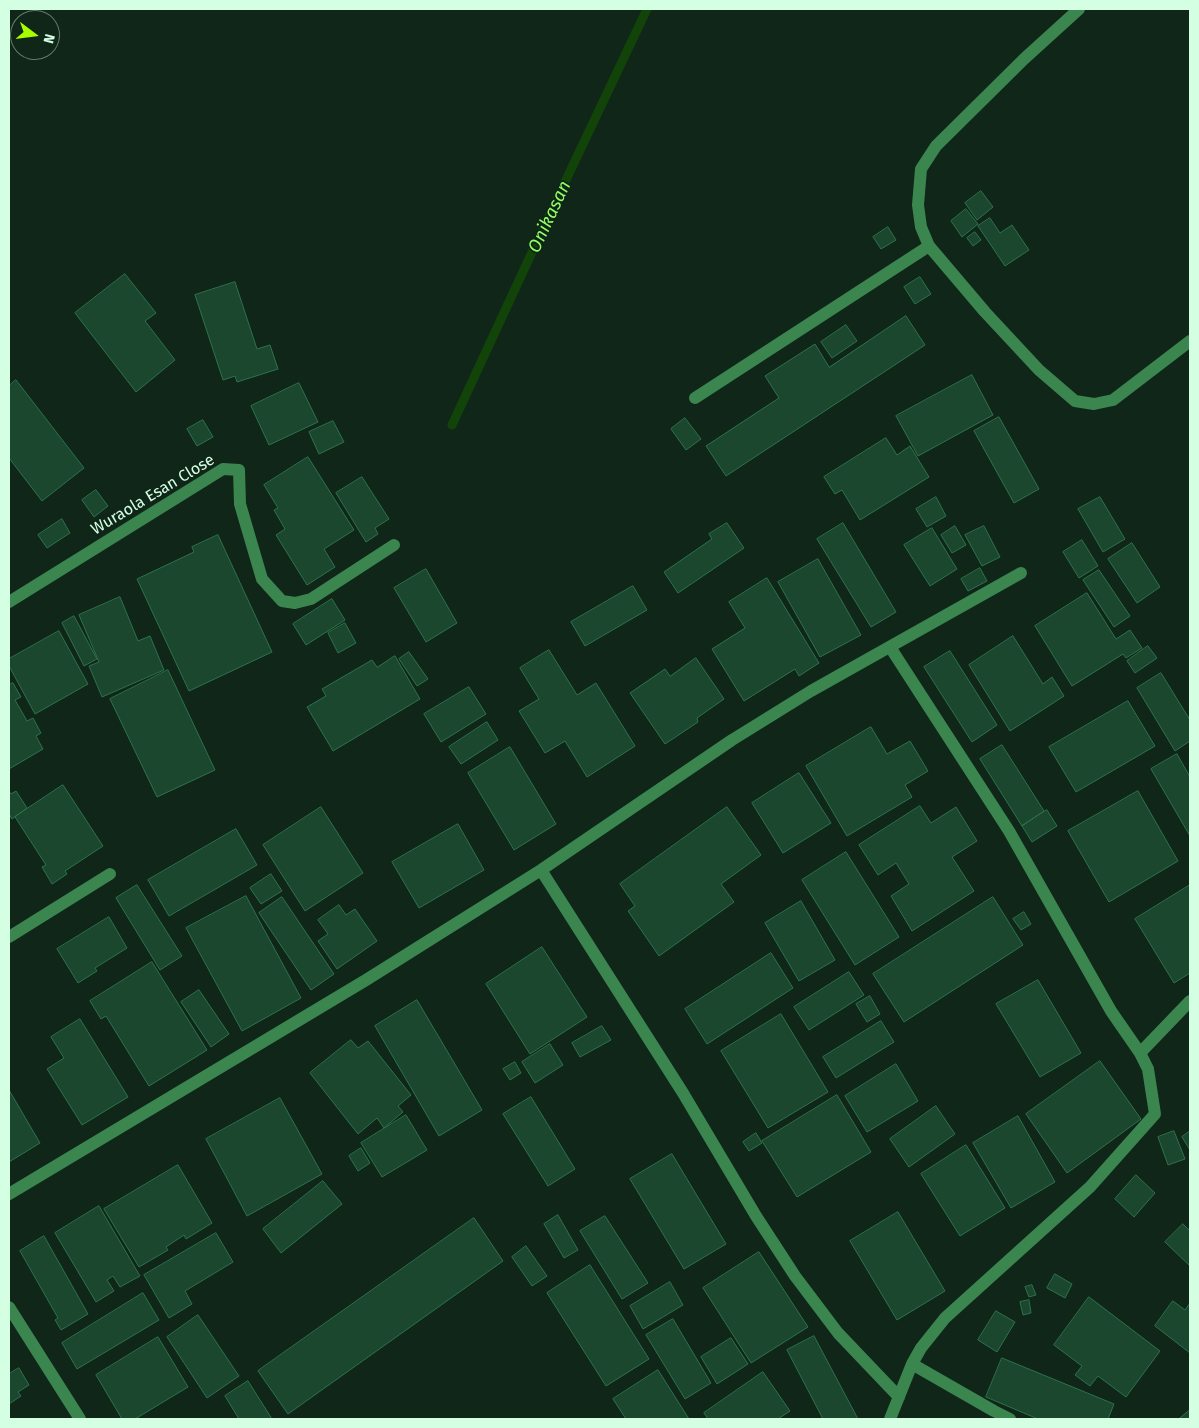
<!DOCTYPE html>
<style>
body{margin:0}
#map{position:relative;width:1199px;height:1428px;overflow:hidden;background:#0f2618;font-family:"Fira Sans",sans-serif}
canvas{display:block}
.frame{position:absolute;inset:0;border:10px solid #d4ffe3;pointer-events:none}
.north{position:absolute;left:10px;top:10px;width:50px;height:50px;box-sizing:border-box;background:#0f2618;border:1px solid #5e7d69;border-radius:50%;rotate:105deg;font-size:14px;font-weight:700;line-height:20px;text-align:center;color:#d4ffe3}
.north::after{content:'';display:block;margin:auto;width:18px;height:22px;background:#a9fd02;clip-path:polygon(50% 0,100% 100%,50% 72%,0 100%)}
</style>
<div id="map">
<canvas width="1199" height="1428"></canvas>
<div class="frame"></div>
<div class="north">N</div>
</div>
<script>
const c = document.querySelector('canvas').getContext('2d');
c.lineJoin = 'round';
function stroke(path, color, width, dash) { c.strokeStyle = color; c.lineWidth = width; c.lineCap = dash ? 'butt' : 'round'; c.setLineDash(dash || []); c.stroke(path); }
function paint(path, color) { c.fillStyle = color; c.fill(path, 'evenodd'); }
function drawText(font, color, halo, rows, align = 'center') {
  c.font = font + ' "Fira Sans",sans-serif'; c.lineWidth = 4; c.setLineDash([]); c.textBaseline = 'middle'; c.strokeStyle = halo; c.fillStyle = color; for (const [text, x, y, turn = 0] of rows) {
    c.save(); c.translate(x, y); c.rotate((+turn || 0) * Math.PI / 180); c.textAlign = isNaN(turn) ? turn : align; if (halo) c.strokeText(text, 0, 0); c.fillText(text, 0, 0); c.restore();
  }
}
stroke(new Path2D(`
 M452,425L546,222L647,9`), '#12440a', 9);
const building = new Path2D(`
 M981,191L993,207L977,220L965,203Z
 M966,209L978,224L962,237L951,221Z
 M990,218L1000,233L1012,225L1029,250L1005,266L978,226Z
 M888,227L896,240L881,249L873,237Z
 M975,232L981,240L973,246L967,238Z
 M125,274L156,313L145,321L175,360L136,392L75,313Z
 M920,277L931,294L915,304L904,287Z
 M235,282L257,349L270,345L278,369L237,382L235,376L223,380L195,295Z
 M906,316L925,345L726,476L706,446L779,398L765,376L815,344L829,367Z
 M846,325L857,341L832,358L821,342Z
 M972,375L993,415L918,456L896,416Z
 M16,380L84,468L42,501L9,458V386Z
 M299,383L318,422L269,445L251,406Z
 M999,417L1039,489L1014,503L974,431Z
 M685,418L701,439L686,450L671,429Z
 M203,420L213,437L197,446L187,429Z
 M333,421L344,442L319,454L309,432Z
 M886,438L897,455L910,446L929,477L860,520L842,490L835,494L824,477Z
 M308,457L354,530L324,549L335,567L307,585L276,535L285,529L274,510L278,508L264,485Z
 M362,477L389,519L375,528L378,534L366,542L336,493Z
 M96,490L108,506L94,517L82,500Z
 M936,497L946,516L927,527L916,509Z
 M1100,497L1125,539L1103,552L1078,509Z
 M62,519L70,533L47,548L38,535Z
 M727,523L744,548L678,593L664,572L712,539L709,534Z
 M843,523L896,612L871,627L817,539Z
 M955,526L966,545L952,553L941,535Z
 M984,526L1000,557L982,566L965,535Z
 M932,528L957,569L930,586L904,545Z
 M218,535L272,652L189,691L137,579L194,552L192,547Z
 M1082,540L1098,566L1079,578L1063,552Z
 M1132,543L1160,587L1137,603L1108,559Z
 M818,559L861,635L820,657L778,582Z
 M980,568L987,581L968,591L961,579Z
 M426,569L457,623L426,642L394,588Z
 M1099,570L1130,616L1114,627L1083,580Z
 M767,578L819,663L799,676L795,669L744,701L712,649L745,628L729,602Z
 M633,586L647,610L585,646L571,622Z
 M1087,593L1116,639L1130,630L1142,648L1126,658L1123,654L1072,686L1035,626Z
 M120,597L138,641L150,636L164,670L102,697L89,666L99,662L79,615Z
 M332,599L345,620L306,645L293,624Z
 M74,616L97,659L84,666L62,623Z
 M345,623L356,643L338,653L328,633Z
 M59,631L88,684L35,714L9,666V659Z
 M1013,636L1043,684L1052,677L1064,696L1010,731L969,665Z
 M1148,646L1157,658L1135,673L1127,661Z
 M549,650L577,695L596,683L635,746L587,777L565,741L545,753L519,711L539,699L520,668Z
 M950,651L997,725L972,742L924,667Z
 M409,652L428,679L417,686L399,659Z
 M395,656L420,699L333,751L307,707L326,696L322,689L372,660L377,667Z
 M696,658L724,699L697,718L698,722L665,744L630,693L665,669L670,676Z
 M168,670L215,770L157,797L110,699Z
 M1161,673L1190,720V741L1175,751L1137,688Z
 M13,683L21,697L15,700L27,721L33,718L41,733L36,736L43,749L9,769V685Z
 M469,687L486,714L441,742L424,714Z
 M1128,701L1155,746L1076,792L1049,747Z
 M487,722L498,740L461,764L449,747Z
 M871,727L887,754L910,741L928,771L905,785L912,797L847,836L806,766Z
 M1002,745L1044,811L1022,826L980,759Z
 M510,747L556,824L514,850L468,773Z
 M1177,754L1190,777V836L1151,769Z
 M799,773L831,823L783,853L752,803Z
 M63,785L103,846L65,871L67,874L52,884L42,867L46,865L15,817Z
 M9,791L11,794L16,791L27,808L12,819L9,814Z
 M1138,791L1178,861L1109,902L1068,831Z
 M920,806L931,823L956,807L977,841L952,857L974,891L912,931L891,896L909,884L896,863L878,875L859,845Z
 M321,807L363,873L305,911L263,845Z
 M727,807L761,855L721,884L734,902L659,956L628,911L635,906L620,884Z
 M1047,810L1057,826L1032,842L1022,826Z
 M458,824L484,870L419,908L392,862Z
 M236,829L257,865L169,916L148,880Z
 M846,852L899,937L855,965L802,880Z
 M271,874L282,891L261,904L250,888Z
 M137,885L182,956L160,970L116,898Z
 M1190,885V973L1174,983L1135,919Z
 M246,896L301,998L242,1031L186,928Z
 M282,897L334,974L311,990L259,913Z
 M993,897L1023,945L904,1022L873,974Z
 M801,901L835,960L799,981L765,923Z
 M339,905L346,915L355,909L377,941L337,969L318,941L328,934L318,920Z
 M1024,912L1031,924L1021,930L1013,919Z
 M109,917L127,948L95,968L97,971L78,983L57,949Z
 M542,947L587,1017L530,1054L486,984Z
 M771,953L793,988L707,1044L685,1009Z
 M152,962L207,1050L149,1086L106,1016L101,1019L90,1001Z
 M849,972L864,995L809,1030L794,1007Z
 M1038,980L1081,1053L1040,1077L996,1004Z
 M199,990L229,1034L211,1047L181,1002Z
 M870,996L880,1014L867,1022L856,1004Z
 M417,1000L482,1110L439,1136L375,1026Z
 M781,1014L828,1092L768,1128L721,1051Z
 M80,1019L128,1097L82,1125L47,1069L64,1058L51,1037Z
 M881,1021L894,1042L836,1078L823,1057Z
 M602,1026L611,1040L580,1057L572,1043Z
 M351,1040L358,1048L368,1041L411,1095L398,1106L403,1112L384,1128L377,1118L358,1134L310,1073Z
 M550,1044L563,1065L535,1083L522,1062Z
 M1100,1061L1141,1119L1067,1173L1026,1114Z
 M515,1062L521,1073L510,1080L503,1069Z
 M896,1064L918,1101L867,1132L845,1096Z
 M9,1090L40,1143L9,1162Z
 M837,1095L871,1152L797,1197L762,1141Z
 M531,1097L575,1169L548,1186L503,1114Z
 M280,1098L322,1174L247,1216L206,1139Z
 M936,1106L955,1134L909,1167L890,1139Z
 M406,1115L427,1150L382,1177L361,1143Z
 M1018,1116L1055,1182L1011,1208L973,1143Z
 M1174,1131L1185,1159L1168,1165L1158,1137Z
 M1190,1131V1150L1182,1137Z
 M756,1133L762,1143L749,1151L743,1142Z
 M966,1145L1005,1208L960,1236L921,1174Z
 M361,1148L370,1163L358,1171L349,1156Z
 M672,1154L726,1244L684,1269L630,1179Z
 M178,1165L212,1223L186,1239L184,1235L166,1247L168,1250L139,1267L104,1209Z
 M1136,1175L1155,1193L1134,1217L1115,1199Z
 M323,1181L342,1204L281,1253L263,1229Z
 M99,1206L140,1276L120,1287L113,1276L107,1280L114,1291L96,1302L55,1233Z
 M898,1212L945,1291L897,1320L850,1241Z
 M558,1215L578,1250L564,1258L544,1224Z
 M605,1216L648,1283L622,1299L580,1231Z
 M474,1218L503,1261L288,1414L258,1371Z
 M1183,1224L1190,1231V1266L1165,1242Z
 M216,1233L233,1262L185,1291L192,1304L169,1318L144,1275Z
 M44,1236L88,1314L61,1330L55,1320L58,1318L20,1251Z
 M526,1246L547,1276L532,1286L512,1257Z
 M759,1252L808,1327L751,1363L703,1288Z
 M590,1265L649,1359L606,1386L547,1293Z
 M1055,1274L1072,1284L1065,1298L1047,1288Z
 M670,1282L683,1305L643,1329L630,1306Z
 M1032,1285L1036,1295L1029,1297L1025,1287Z
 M143,1293L159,1320L77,1369L62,1343Z
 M1089,1297L1160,1351L1126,1397L1098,1376L1090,1386L1075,1375L1082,1366L1054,1345Z
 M1029,1300L1031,1313L1023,1315L1020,1302Z
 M1173,1301L1185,1310L1190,1303V1353L1155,1326Z
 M996,1311L1015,1322L997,1352L978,1340Z
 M198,1315L239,1376L207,1398L167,1337Z
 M673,1319L711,1383L685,1399L646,1335Z
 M814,1336L858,1419H823L787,1350Z
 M158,1337L188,1387L135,1419H122L96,1375Z
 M731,1338L748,1364L717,1384L701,1357Z
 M1002,1358L1114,1404L1108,1419H1038L986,1397Z
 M19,1368L29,1385L18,1392L21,1396L9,1404V1374Z
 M658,1370L689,1419H626L613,1399Z
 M763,1372L790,1411L778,1419H708L704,1413Z
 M248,1381L272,1419H239L225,1396Z
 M1190,1410V1419H1179Z`);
paint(building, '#1b472e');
stroke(building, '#2d734b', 1);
stroke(new Path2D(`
 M1079,9L1024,59L936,146L921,169L918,205L921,227L929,246L985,312L1039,370L1075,401L1094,404L1113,400L1190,341
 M695,398L929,246
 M9,602L223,469L239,470L240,504L262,579L282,601L295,603L311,599L394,545
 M541,870L683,1093L756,1216L795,1276L838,1333L899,1397
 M9,937L110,874
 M1140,1053L1190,1001
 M9,1194L366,980L541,870L732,740L811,691L1021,573
 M9,1307L80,1419
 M912,1364L994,1411L1010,1419
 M890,1419L912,1364L921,1348L945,1318L1090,1187L1155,1114L1148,1069L1140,1053L1111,1011L1009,831L890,647`), '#3b854f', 12);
drawText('16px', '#d4ffe3', '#0f2618', [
 ["Wuraola Esan Close",153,495,-31]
]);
drawText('italic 18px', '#92fe63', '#0f2618', [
 ["Onikasan",550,217,-65]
]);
</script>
